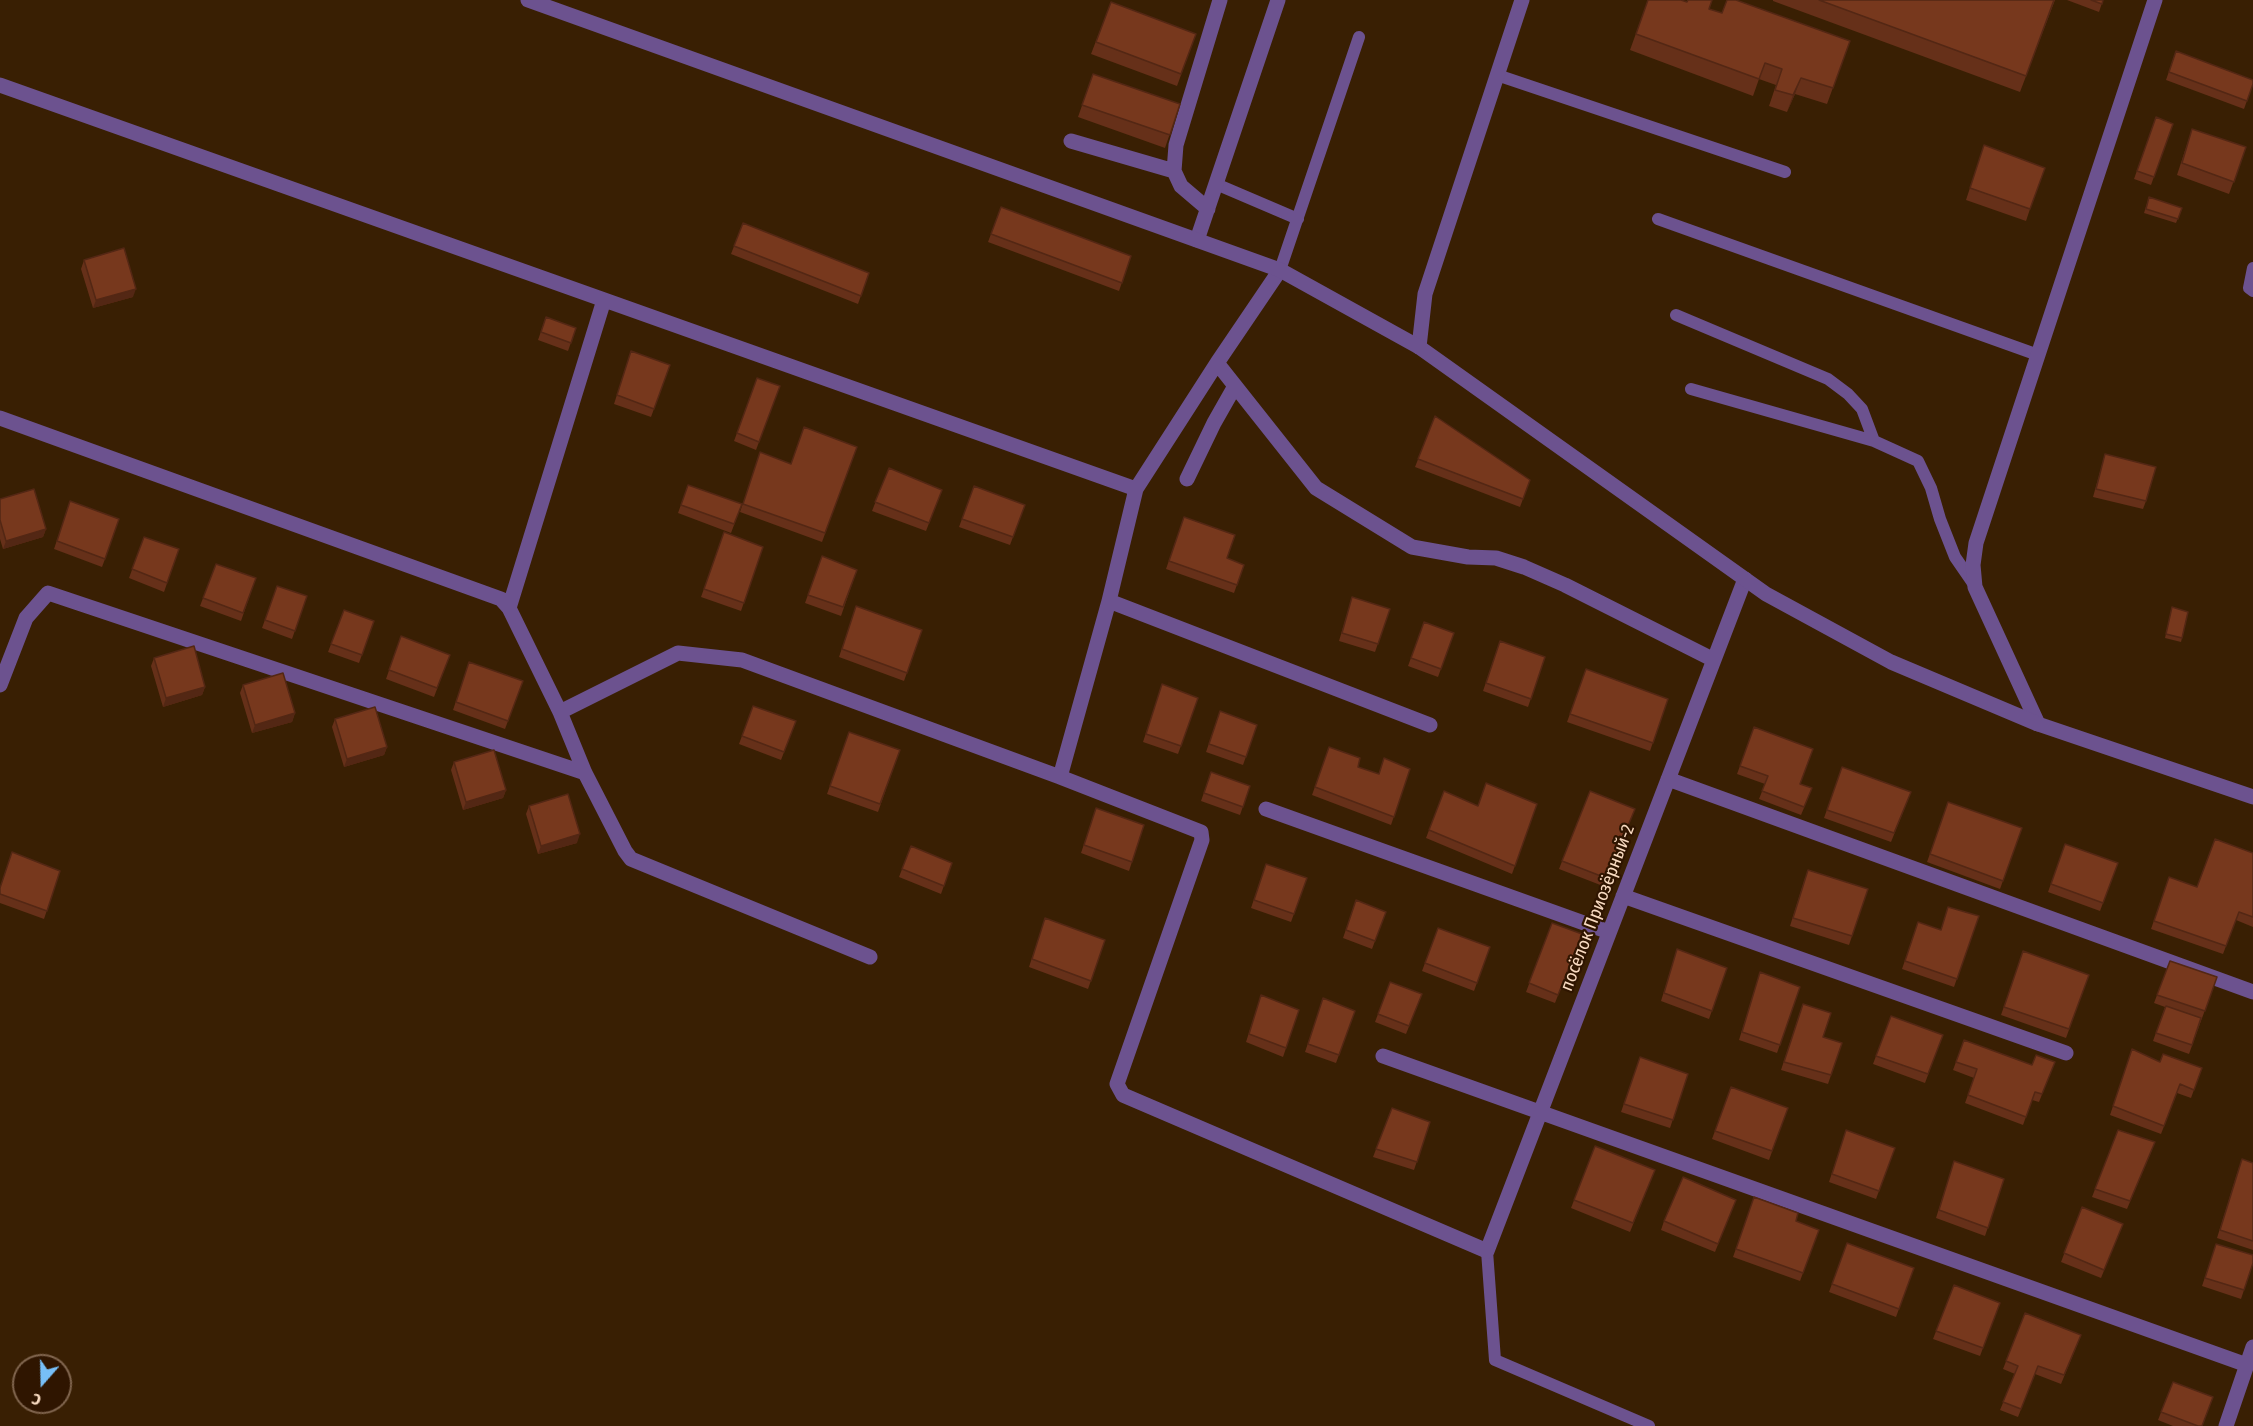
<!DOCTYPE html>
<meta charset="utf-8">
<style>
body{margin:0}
#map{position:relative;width:2253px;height:1426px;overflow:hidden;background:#391f03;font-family:"Fira Sans Condensed",sans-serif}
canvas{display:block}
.north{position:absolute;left:12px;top:1354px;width:60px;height:60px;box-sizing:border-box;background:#2f1500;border:2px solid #80654e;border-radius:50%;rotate:200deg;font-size:16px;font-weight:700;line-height:24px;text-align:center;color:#fadcc2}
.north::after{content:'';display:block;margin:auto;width:21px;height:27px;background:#77bff7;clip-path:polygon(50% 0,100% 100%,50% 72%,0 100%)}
</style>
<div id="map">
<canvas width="2253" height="1426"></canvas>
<div class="north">С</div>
</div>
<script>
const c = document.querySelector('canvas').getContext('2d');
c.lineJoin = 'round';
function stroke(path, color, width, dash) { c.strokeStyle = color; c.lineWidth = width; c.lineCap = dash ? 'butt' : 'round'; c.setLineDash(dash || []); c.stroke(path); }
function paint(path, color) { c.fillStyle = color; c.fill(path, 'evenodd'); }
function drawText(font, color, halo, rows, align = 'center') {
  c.font = font + ' "Fira Sans Condensed",sans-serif'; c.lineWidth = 4.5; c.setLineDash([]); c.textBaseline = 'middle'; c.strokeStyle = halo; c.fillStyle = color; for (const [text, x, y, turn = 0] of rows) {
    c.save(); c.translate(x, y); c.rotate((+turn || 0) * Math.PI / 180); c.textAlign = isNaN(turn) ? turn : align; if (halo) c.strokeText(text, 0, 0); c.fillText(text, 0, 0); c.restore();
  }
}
stroke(new Path2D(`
 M1497,75L1785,172
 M1216,184L1298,219
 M1658,219L2038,355
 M2253,268L2249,288L2253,291
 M1280,270L1359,37
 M1676,315L1828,379L1848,394L1862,409L1874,441
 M1691,389L1874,441L1918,461L1931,488L1940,519L1955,557L1975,586
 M1487,1251L1495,1360L1649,1426`), '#6c528f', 12);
stroke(new Path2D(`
 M0,85L1136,489
 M1071,141L1174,171
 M1208,209L1181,186L1174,171L1176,145L1220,0
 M1197,240L1278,0
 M1419,347L1425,294L1522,0
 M1217,363L1316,488L1412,547L1468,557L1496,558L1524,567L1565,585L1714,660
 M0,418L501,599L509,608
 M1187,479L1214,423L1235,386
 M1109,601L1430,725
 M0,685L26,618L48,593L585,773
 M560,712L509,608L604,300
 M2038,724L1975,587L1973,565L1976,543L2155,0
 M1060,777L1201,832L1202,840L1117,1084L1123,1095L1487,1251L1745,579
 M1668,779L2253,992
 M1266,809L1609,932
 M1623,896L2066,1053
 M870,957L631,859L625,851L585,773L560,712L678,653L742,660L1060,777L1109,601L1136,489L1217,363L1280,270
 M1383,1056L2247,1365
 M2226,1426L2253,1347`), '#6c528f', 15);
stroke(new Path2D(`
 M528,0L1280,270L1419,347L1766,594L1891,662L2038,724L2253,797`), '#6c528f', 15);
paint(new Path2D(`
 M1648,0L1687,2L1722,13L1850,41L1827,104L1795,94L1787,112L1769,106L1776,85L1759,79L1753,96L1630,50Z
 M1773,0H2055L2020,92L1773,1Z
 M2067,0H2103L2099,12Z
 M1111,2L1196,34L1177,86L1091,54Z
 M2176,51L2253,84L2244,109L2166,80Z
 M1093,74L1180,104L1165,148L1078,117Z
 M2156,117L2173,124L2151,185L2134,179Z
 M2192,129L2246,147L2229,194L2177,175Z
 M1984,145L2030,209L2026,221L1966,200Z
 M2149,197L2182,208L2176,223L2144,213Z
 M1001,207L1131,256L1119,291L988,242Z
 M743,223L869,273L858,304L731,254Z
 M84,260L133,297L93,308L81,269Z
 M546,317L576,328L568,351L538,340Z
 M631,351L670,365L651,417L614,404Z
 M757,378L780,386L756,450L734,441Z
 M1435,416L1530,480L1520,507L1415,467Z
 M857,447L822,542L740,512L760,452L791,464Z
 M2105,454L2146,501L2143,509L2093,497Z
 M889,468L942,490L926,531L872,511Z
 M688,485L742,504L731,533L678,513Z
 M974,486L1025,505L1010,545L959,527Z
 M0,499L46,529L43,537L3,549L0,539Z
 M70,501L105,559L102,567L54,549Z
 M1184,517L1227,558L1244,565L1234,593L1166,569Z
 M724,532L763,547L741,611L701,597Z
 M144,537L179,549L164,592L129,578Z
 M822,556L857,570L841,616L805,603Z
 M216,564L256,578L241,621L200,606Z
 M277,586L307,596L292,639L262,628Z
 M1352,597L1390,609L1375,652L1339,641Z
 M856,606L922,630L904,681L839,657Z
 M2172,607L2182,638L2181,642L2165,638Z
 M344,610L374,621L359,663L328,652Z
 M1424,622L1454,633L1438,677L1408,666Z
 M401,636L450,655L434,697L386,679Z
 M1500,641L1545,657L1528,707L1483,691Z
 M154,658L205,687L202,695L163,707L151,666Z
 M469,662L523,681L505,729L453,710Z
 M1586,669L1668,699L1650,751L1567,722Z
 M1162,684L1198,698L1178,754L1143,742Z
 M243,685L295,713L292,722L252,733L240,693Z
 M753,706L796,721L781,760L739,744Z
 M1220,711L1257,725L1243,765L1206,752Z
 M335,719L387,747L384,755L344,767L332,727Z
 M1754,727L1809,796L1801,815L1759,799L1765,784L1737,774Z
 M849,732L900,750L878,812L827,794Z
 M1329,747L1358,767L1378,774L1410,769L1391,825L1312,795Z
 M454,762L506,790L503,798L463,810L451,770Z
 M1842,767L1908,800L1891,842L1824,818Z
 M1211,772L1250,786L1240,815L1201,801Z
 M1444,791L1478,806L1537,804L1512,874L1426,838Z
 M1590,791L1635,809L1603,886L1559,869Z
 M1948,802L2022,828L2000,889L1927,862Z
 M529,806L577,843L538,854L526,814Z
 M1093,817L1144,825L1129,871L1081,853Z
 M2065,844L2118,863L2100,911L2048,892Z
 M911,846L952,863L941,894L899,877Z
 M2253,853V927L2236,920L2223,954L2151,929L2169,877L2197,887Z
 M60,871L44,919L0,903V888Z
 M1263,872L1307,878L1291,922L1251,908Z
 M1805,878L1868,889L1849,945L1790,926Z
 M1356,900L1386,912L1372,949L1343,938Z
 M1979,916L1954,987L1902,969L1918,922L1941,930Z
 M1045,918L1105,940L1088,989L1029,967Z
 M1552,923L1582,934L1555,1003L1526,992Z
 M1438,928L1490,947L1474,991L1422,971Z
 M1677,949L1727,968L1709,1019L1661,1001Z
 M2023,951L2089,975L2066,1038L2001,1015Z
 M2170,961L2217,977L2189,1054L2153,1041L2165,1007L2154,1003Z
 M1760,972L1800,987L1777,1053L1739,1040Z
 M1390,982L1422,994L1406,1034L1375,1022Z
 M1261,995L1299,1010L1283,1057L1246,1042Z
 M1323,998L1355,1011L1336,1063L1305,1052Z
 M1800,1012L1823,1037L1842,1043L1828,1084L1781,1070Z
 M1891,1016L1943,1035L1925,1083L1873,1064Z
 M1964,1040L2032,1065L2055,1062L2039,1102L2032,1100L2023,1125L1965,1103L1974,1078L1953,1070Z
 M2132,1049L2160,1062L2202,1068L2191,1098L2177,1093L2161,1134L2110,1115Z
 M1640,1057L1688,1074L1670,1128L1621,1112Z
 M1731,1087L1788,1108L1769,1160L1712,1139Z
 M1392,1108L1430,1122L1414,1170L1373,1157Z
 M1846,1130L1895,1148L1876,1199L1829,1182Z
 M2118,1130L2152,1150L2127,1209L2092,1197Z
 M1595,1146L1655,1170L1630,1232L1571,1208Z
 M1954,1161L2004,1179L1985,1236L1936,1218Z
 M2253,1163V1250L2217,1238L2239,1167Z
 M1754,1197L1796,1221L1819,1230L1800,1281L1733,1257Z
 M1736,1200L1715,1252L1661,1230L1664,1221Z
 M2082,1207L2123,1224L2101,1278L2061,1262Z
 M1847,1243L1914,1268L1896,1317L1829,1292Z
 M2216,1244L2253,1263L2241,1299L2202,1286Z
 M1954,1285L2000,1303L1980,1356L1933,1339Z
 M2025,1313L2078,1343L2061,1384L2035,1374L2018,1417L2000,1410L2015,1374L2003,1369Z
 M2173,1382L2202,1426H2173L2158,1420Z`), '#663019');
paint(new Path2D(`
 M1801,78L1795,94L1787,112L1793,95Z
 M136,289L133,297L93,308L96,300Z
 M46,529L43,537L3,549L6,541Z
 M205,687L202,695L163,707L166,698Z
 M295,713L292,722L252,733L255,725Z
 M387,747L384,755L344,767L347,759Z
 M506,790L503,798L463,810L466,802Z
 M580,834L577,843L538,854L541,846Z`), '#532714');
const building = new Path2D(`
 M1648,0H1681L1687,2L1688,0H1712L1709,9L1722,13L1727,0H1736L1850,41L1833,88L1801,78L1793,95L1775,90L1782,69L1765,63L1759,79L1636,34Z
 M1819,0H2054L2026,76Z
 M2091,0H2103L2102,4Z
 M1111,2L1196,34L1181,74L1096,42Z
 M2176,51L2253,80V84L2247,101L2169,72Z
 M1093,74L1180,104L1170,135L1082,105Z
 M2156,117L2173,124L2154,177L2137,171Z
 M2192,129L2246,147L2234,182L2182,163Z
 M1984,145L2045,168L2030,209L1970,188Z
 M2149,197L2182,208L2178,219L2146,209Z
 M1001,207L1131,256L1122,283L991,234Z
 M743,223L869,273L861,296L734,246Z
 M124,248L136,289L96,300L84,260Z
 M546,317L576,328L571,343L541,332Z
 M631,351L670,365L654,409L617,395Z
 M757,378L780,386L759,442L737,433Z
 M1435,416L1530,480L1523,499L1418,459Z
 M804,427L857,447L825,533L743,504L760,452L791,464Z
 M2105,454L2156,467L2146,501L2096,489Z
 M889,468L942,490L929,523L875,502Z
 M688,485L742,504L734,524L681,505Z
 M974,486L1025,505L1013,537L962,519Z
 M34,489L46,529L6,541L0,520V499Z
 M70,501L119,519L105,559L57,541Z
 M1184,517L1235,535L1227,558L1244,565L1237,585L1169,561Z
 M724,532L763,547L744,603L704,589Z
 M144,537L179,549L167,583L132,569Z
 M822,556L857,570L843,607L808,595Z
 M216,564L256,578L243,613L203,598Z
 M277,586L307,596L295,631L265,620Z
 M1352,597L1390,609L1378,644L1342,633Z
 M856,606L922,630L907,673L842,649Z
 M2172,607L2188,612L2182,638L2166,634Z
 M344,610L374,621L362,655L331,644Z
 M1424,622L1454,633L1441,669L1411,658Z
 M401,636L450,655L437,688L389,670Z
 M1500,641L1545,657L1531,699L1486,683Z
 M194,646L205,687L166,698L154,658Z
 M469,662L523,681L508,721L456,702Z
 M1586,669L1668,699L1653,743L1570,714Z
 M283,673L295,713L255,725L243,685Z
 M1162,684L1198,698L1181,746L1146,734Z
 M753,706L796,721L784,752L742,736Z
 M375,707L387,747L347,759L335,719Z
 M1220,711L1257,725L1246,757L1209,744Z
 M1754,727L1813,749L1800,784L1812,788L1804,807L1762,791L1768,776L1740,766Z
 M849,732L900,750L880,804L830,786Z
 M1329,747L1360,758L1358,767L1379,774L1384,758L1410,769L1394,817L1315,787Z
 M494,750L506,790L466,802L454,762Z
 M1842,767L1911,792L1894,833L1827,810Z
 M1211,772L1250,786L1243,807L1204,793Z
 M1486,783L1537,804L1515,866L1429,830L1444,791L1478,806Z
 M1590,791L1635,809L1606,878L1562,861Z
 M568,794L580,834L541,846L529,806Z
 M1948,802L2022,828L2003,881L1930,854Z
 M1096,808L1144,825L1132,862L1084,845Z
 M2215,839L2253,853V917L2239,912L2226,946L2154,921L2169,877L2197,887Z
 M2065,844L2118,863L2103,903L2051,884Z
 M911,846L952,863L944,886L902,869Z
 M12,852L60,871L47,911L0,894V888Z
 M1266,864L1307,878L1294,914L1254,900Z
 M1808,870L1868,889L1852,936L1793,918Z
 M1356,900L1386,912L1375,941L1346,930Z
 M1948,907L1979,916L1957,979L1905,961L1918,922L1941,930Z
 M1045,918L1105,940L1091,981L1032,959Z
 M1552,923L1582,934L1558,995L1529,983Z
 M1438,928L1490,947L1477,983L1425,963Z
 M1677,949L1727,968L1712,1011L1664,993Z
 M2023,951L2089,975L2069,1029L2004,1007Z
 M2170,961L2217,977L2205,1011L2157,995Z
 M1760,972L1800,987L1780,1045L1742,1032Z
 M1390,982L1422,994L1409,1026L1378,1014Z
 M1261,995L1299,1010L1286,1048L1249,1034Z
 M1323,998L1355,1011L1339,1055L1308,1044Z
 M1803,1004L1831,1013L1823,1037L1842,1043L1831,1075L1784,1062Z
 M2166,1006L2201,1018L2192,1045L2156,1033Z
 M1891,1016L1943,1035L1928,1074L1876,1056Z
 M1964,1040L2032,1065L2036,1055L2055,1062L2042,1094L2035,1092L2026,1117L1968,1095L1977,1069L1956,1062Z
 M2132,1049L2160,1062L2163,1054L2202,1068L2194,1090L2180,1084L2164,1126L2113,1106Z
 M1640,1057L1688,1074L1673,1120L1624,1104Z
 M1731,1087L1788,1108L1772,1151L1715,1131Z
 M1392,1108L1430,1122L1417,1162L1376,1149Z
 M1846,1130L1895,1148L1879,1191L1832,1174Z
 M2118,1130L2155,1142L2130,1201L2095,1189Z
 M1595,1146L1655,1170L1633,1223L1574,1200Z
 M2242,1159L2253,1163V1241L2220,1230Z
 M1954,1161L2004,1179L1988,1228L1939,1210Z
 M1683,1177L1736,1200L1718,1244L1664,1221Z
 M1754,1197L1798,1213L1796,1221L1819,1230L1803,1273L1736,1249Z
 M2082,1207L2123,1224L2104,1270L2064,1253Z
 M1847,1243L1914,1268L1899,1309L1832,1284Z
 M2216,1244L2253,1255V1263L2244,1290L2205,1278Z
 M1954,1285L2000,1303L1983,1348L1936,1331Z
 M2025,1313L2081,1335L2064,1375L2038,1366L2021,1409L2003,1402L2018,1366L2006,1361Z
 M2173,1382L2213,1397L2202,1426H2198L2161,1412Z`);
paint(building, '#77381d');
stroke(building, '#532714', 1.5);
drawText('18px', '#fadcc2', '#2f1500', [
 ["посёлок Приозёрный-2",1598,908,-69]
]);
</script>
